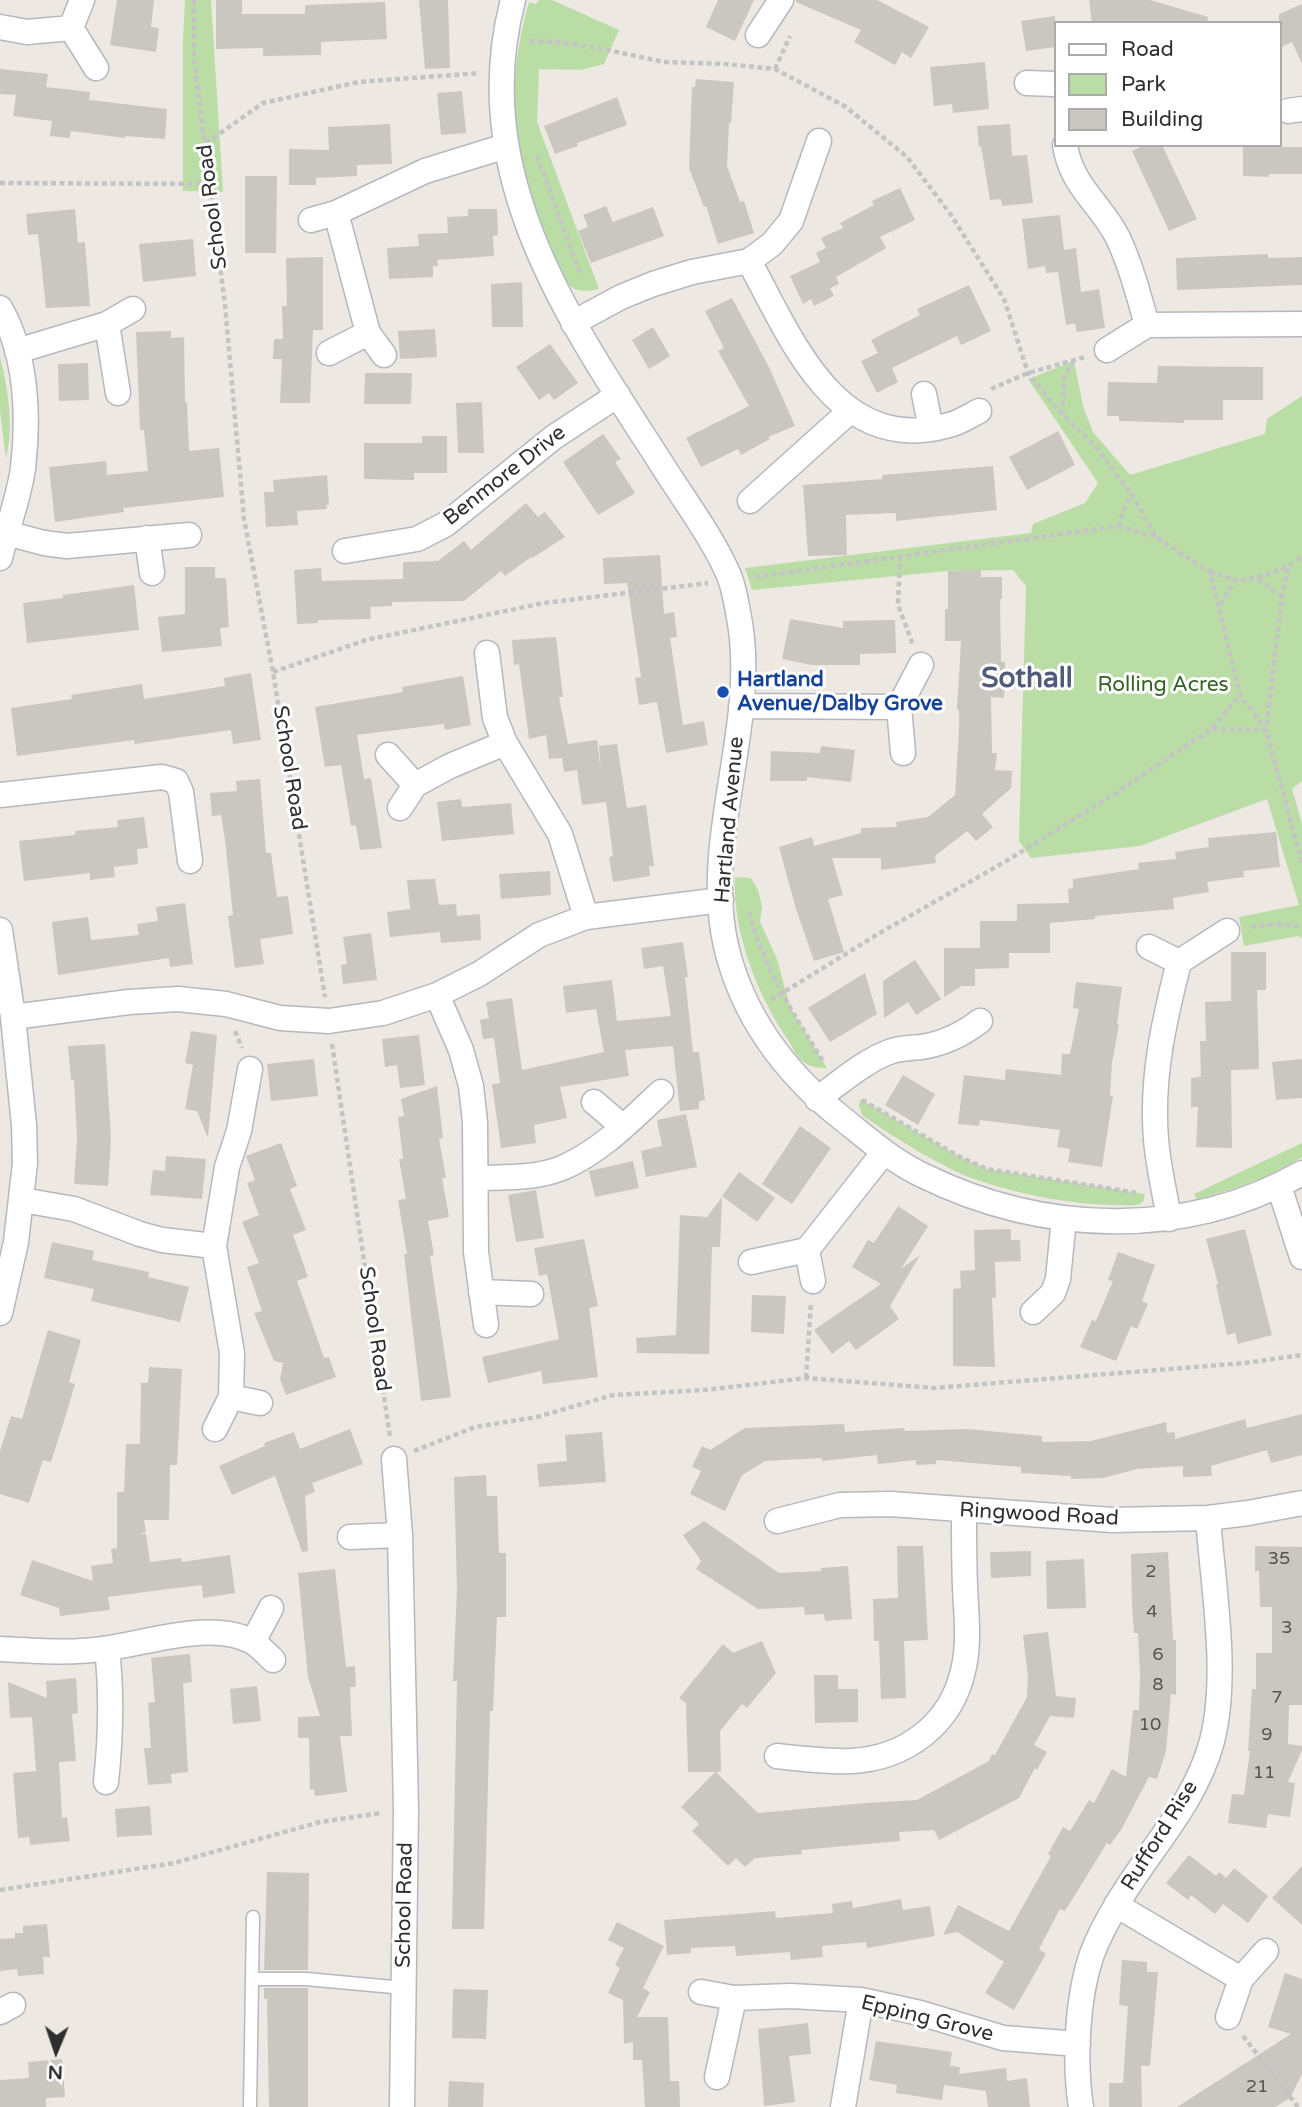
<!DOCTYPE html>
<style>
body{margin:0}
#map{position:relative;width:1302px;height:2107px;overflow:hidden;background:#ede8e2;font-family:"Varela Round",sans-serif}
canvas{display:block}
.legend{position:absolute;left:1054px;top:21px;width:228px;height:126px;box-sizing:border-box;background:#fff;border:2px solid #ababab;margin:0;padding:9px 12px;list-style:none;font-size:21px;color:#2e2e2e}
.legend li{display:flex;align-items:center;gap:14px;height:35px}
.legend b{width:35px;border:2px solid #ababab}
.north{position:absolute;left:21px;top:2016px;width:70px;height:70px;-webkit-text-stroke:5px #fff;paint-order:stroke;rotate:182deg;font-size:19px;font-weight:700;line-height:28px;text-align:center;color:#2e2e2e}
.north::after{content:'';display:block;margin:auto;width:24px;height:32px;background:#2e2e2e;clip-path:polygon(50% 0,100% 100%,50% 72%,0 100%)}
</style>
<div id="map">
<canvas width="1302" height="2107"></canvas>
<ul class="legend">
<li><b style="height:9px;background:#fff"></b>Road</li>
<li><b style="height:19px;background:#badda6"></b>Park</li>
<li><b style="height:19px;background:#cac6c0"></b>Building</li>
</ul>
<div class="north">N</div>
</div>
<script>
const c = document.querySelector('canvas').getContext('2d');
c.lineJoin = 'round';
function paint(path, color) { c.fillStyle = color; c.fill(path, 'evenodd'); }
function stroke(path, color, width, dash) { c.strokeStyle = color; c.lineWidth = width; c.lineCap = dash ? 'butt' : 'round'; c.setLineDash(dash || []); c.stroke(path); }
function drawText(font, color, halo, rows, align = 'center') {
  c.font = font + ' "Varela Round",sans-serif'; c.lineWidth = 6; c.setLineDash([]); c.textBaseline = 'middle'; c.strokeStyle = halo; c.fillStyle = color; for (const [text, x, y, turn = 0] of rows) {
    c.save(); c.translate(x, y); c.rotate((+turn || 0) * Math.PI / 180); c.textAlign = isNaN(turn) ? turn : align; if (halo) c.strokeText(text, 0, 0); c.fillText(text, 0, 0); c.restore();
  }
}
paint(new Path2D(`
 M185,0H211L223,192L183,191V40Z
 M539,0H552L619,30L604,64L581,70L539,69L537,122L599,289C589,291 577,293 569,285C547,265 514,145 514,113C514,72 518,42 529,2L536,4Z
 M0,356C8,390 14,425 6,459L0,410Z
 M1074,361L1083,406L1093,432L1130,475L1265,434L1267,419L1302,396V781L1292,789L1302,824V938L1299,936L1244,946L1239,917L1299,905L1267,799L1140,846L1031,858L1019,841L1026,586L1013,570L948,571L752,590L745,568L1031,533L1033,524L1085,503L1098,483L1028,379Z
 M735,877L751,878L758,890L762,906L760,922L777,959L790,1007L827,1068C817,1068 809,1067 801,1060C795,1054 791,1044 786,1037C757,994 732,930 735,877Z
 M860,1099L962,1158L987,1169L1145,1194L1143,1202L1137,1205C1083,1207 1028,1197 977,1180C942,1168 894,1137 863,1116L859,1107Z
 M1302,1143V1157C1270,1177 1234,1190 1197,1199L1194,1194Z`), '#badda6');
paint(new Path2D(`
 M117,0H154L151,27L159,28L156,52L110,45Z
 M216,0H242V14H305V5L385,2L387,39L321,42V55L263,56V48L216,49Z
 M419,0H448L450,68L425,69Z
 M718,0H754L735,41L706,27Z
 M796,0H877L929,27L911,58L902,52L895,65L854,42L861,30L796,2Z
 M1089,0H1150L1208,17L1207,23H1092Z
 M1302,4V64L1292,42L1279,48V14Z
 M1055,16V47L1026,51L1021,21Z
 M985,62L989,109L953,113L952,104L934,106L930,67Z
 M0,69L48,74L46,87L90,92L89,100L167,109L165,139L125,136V138L71,131L70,138L50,136L52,121L13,116L16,95L0,94Z
 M696,79L734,82L731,123H729L727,166L740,202L744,201L754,233L718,244L706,206L704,207L689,168L692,87H695Z
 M462,91L466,133L441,135L437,93Z
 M617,97L627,125L577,143L578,146L555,154L544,126Z
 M390,124L392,164L357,165V176L316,178V185H289V149L329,150L328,127Z
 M1010,124L1012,156L1027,155L1033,203L1002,206L1001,199L990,200L981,146L979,147L977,126Z
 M1145,145H1162L1197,219L1169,231L1132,151Z
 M1243,147H1302V174H1269V177L1243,176Z
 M245,176H277L276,253H245Z
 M900,188L915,220L880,237L886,248L836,277L839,284L830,288L834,296L814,306L811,299L803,304L790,276L820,262L816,253L826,248L821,238L843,228L840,223L874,205L872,201Z
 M606,206L613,222L653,207L664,236L591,263L578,231L588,227L583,215Z
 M75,209L78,243L85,242L90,306L46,308L38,234L28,235L26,214Z
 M468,209H497L498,235L493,236L494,256L437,260L438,266H433V277L389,279L387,248L419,246L418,234L448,233L447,217L468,216Z
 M1060,215L1064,250L1076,248L1081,292L1099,289L1105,328L1077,332L1075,323L1066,325L1058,272L1046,273L1045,266L1028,269L1022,219Z
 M193,239L196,276L143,282L139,244Z
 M1268,254V258L1302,257V285L1177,290L1176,258Z
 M323,257V330H313L310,403H280L282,359H273L274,339H283L282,306H287L286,258Z
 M522,282L523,327H492L491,284Z
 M969,285L991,331L961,345L957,336L892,368L898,382L877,393L861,361L878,353L871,340L920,315L917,309Z
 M732,298L769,367L795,426L768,437L770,439L741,455L738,449L701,467L686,438L749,406L718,351L724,348L705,311Z
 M653,327L670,356L649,369L632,340Z
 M435,329L437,357L400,359L398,331Z
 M171,331V338L184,337L185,402H187L189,451L219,448L224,497L123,508L124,512L55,522L49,467L106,461L107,475L148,471L144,430H140L136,332Z
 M550,344L578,383L554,400L549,393L539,400L516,367Z
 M88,363L89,400L59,401L58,364Z
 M1158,366L1263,367V400H1223V420H1184V423L1119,421V416H1107L1108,382L1157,383Z
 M365,373H412L411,404H364Z
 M482,402L484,453H458L456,403Z
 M1058,431L1075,465L1027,490L1009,457Z
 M603,434L621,459L615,462L635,493L598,515L563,462Z
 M422,436H447V473H414V480L364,479V443H422Z
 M993,466L997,510L896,521V513L846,515L847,555L808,556L803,485L882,479V475Z
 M327,475L329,505H326L327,509L297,511L298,525L266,527L264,492H274L273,480Z
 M526,503L538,517L545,512L565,537L532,558L531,557L505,576L501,571L464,601L392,602V606L370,607L371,619L318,620V623L297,624L294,570L321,568L322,581L403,579V562L438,561L464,541L471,550Z
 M660,555L664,614L674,612L677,637L670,638L683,725L704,721L708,745L666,753L657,702L639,705L635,678L641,677L627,583L604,584L603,558Z
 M185,567H215V578H226L229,627L220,628L222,646L162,652L158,617L185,614Z
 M981,570V577H1002V599H1000L1001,662H1005L1004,698L991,697L992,753H997L995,770L1012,771L1011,788L982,814L993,827L976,841L967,831L935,856L936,863L881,870V858H832L843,895L828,899L844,952L814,961L796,909L779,847L812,837L814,846L861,833V828L897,827L896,822L928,817L955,795L959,730V710H957L961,641H945V609H948V571Z
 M134,585L139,630L27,643L23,603L63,598V595Z
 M790,619L843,628V621L895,620L896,653L860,654V665H812L782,659Z
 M556,637L563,697H559L568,744L597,740L601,773L599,746L617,744L627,808L646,805L654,866H649L650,876L613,882L609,857L613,856L606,802L582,805L577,770L564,772L562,758L549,759L546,735L529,739L519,664L514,665L512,640Z
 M251,673L261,740L233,744L231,730L135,744L134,740L17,756L11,708L72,699L71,695L142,684L144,699L225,686L224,678Z
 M463,676L471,725L445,730L444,724L357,735L364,779L371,778L382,848L360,850L356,825L351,826L341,765L325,767L315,707L403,692L402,687Z
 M821,746L855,750L851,782L807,777V781H770L771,751L820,753Z
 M260,779L266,853H271L277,897L288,896L293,934L260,939L264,964L235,968L228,916L233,915L225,840L221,815L212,816L210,793L237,791L236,781Z
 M461,799L462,807L511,803L514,834L442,841L437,802Z
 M144,817L148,848L137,849L138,864L114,867L115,877L90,880V873L24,881L19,841L75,835V831L118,827L117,820Z
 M1276,832L1280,867L1243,871L1244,877L1207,882L1209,892L1173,898L1174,909L1095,916V919L1050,923V953H1009V968L975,969V986H962L944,997V948H980V921H1017V904L1069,903L1068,889L1073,888V879L1139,869L1138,863L1176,859L1175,852L1209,847L1208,838Z
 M550,871L551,895L501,899L499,874Z
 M435,879L439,905L456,904L457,916L480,914L481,940L441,943L440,932L390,937L387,912L410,909L407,880Z
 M185,903L193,964L170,967L169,958L58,975L52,922L88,917L91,940L139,935L137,924L158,921L156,907Z
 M371,933L377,980L343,984L341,965L347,964L343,937Z
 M683,942L688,977H685L693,1052H699L705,1100L699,1101V1109L680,1111L673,1046L625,1050L629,1076L560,1087L567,1118L534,1125L536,1143L501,1148L492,1084L500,1083L494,1038L483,1039L480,1020L489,1018L486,1002L512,998L522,1070L604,1052L596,1009L566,1013L563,986L612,980L617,1021L671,1016L663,966L644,969L641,948Z
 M1231,952H1266V990H1257L1259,1069L1231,1070L1232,1148L1196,1147L1198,1107H1191V1078L1201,1077L1200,1041H1206L1205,1002L1231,1001Z
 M915,960L941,999L916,1015L908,1002L884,1018L883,981Z
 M865,973L877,1014L830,1042L808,1008Z
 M1076,982L1122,987L1117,1024H1119L1112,1063L1110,1096H1113L1102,1167L1068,1162L1070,1149L1057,1147L1060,1130L980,1120L979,1126L958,1124L964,1075L1005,1080L1006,1069L1061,1075L1062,1054H1070L1079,1009L1073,1008Z
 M191,1031L217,1035L208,1138L197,1111L185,1109L193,1065L185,1063Z
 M419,1035L425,1085L400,1088L397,1065L385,1067L382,1039Z
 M105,1044L111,1138L108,1186L74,1184L77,1139L74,1080H71L68,1046Z
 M314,1059L318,1096L271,1101L267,1064Z
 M1302,1059V1098L1276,1100L1272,1062Z
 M903,1075L935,1094L918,1125L885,1105Z
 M437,1086L443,1138L439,1139L446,1178H442L449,1217L428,1221L434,1255L430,1256L451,1397L421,1401L404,1254H407L398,1200L406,1199L399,1159H403L398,1117L404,1116L401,1099Z
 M686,1114L697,1167L646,1177L641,1151L662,1146L657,1120Z
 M800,1126L831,1148L792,1204L762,1184Z
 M281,1143L297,1186L290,1189L306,1230L293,1235L308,1277L297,1281L324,1358L329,1357L336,1377L286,1395L280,1379L283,1363L274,1361L254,1313L262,1311L247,1267L259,1263L242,1222L259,1215L247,1183L255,1180L246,1156Z
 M166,1156L206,1159L202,1199L150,1195L153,1170L165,1171Z
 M633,1161L639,1188L595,1197L589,1171Z
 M739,1172L775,1198L757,1222L722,1196Z
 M536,1190L544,1238L516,1242L508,1195Z
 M722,1197L720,1247H712L709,1354L637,1353L636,1338L676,1335L680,1215L707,1217Z
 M898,1206L928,1226L901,1269L920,1255L890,1306L899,1319L856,1350L849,1341L832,1354L814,1330L881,1284L852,1267L868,1240L874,1243Z
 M1011,1229V1240H1020L1021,1261L995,1262L996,1298H992L995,1367L953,1366V1289L961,1288L960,1271L975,1270L974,1230Z
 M1245,1229L1272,1335L1238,1344L1235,1333L1227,1335L1216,1285L1218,1284L1206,1239Z
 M584,1239L598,1306L589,1308L598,1377L543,1384L541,1371L488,1383L482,1357L559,1339L547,1274L539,1276L534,1248Z
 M52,1242L94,1251L92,1260L149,1272L148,1277L189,1287L180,1322L91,1301L94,1289L44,1278Z
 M1118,1252L1155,1265L1142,1301L1148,1304L1137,1329L1131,1326L1116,1361L1080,1347L1092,1320L1096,1321L1113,1281L1108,1280Z
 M752,1295L786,1296L784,1334L751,1332Z
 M48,1330L81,1340L69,1382L75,1384L65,1418L51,1462L43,1460L29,1503L0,1494V1451L11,1416L22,1419Z
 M149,1367L182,1369L177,1465H170L169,1520H144L146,1532L140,1534H146L150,1562L181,1558L182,1562L230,1555L235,1593L203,1598L202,1585L160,1590L108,1597L110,1610L60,1616L59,1608L20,1595L32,1560L93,1581L91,1566L113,1563L111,1549L117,1548V1492H124L126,1444H140L141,1383H148Z
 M1302,1414V1455L1271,1463L1267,1450L1211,1466L1212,1476L1183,1477V1466L1137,1469L1103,1478L1071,1479V1476L1021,1473V1467L936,1460V1464L916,1465V1460L878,1464L877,1455L822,1461V1458L765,1461L742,1475L725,1511L690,1494L701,1471L692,1467L702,1446L710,1450L745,1428L844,1424L845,1432L904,1428L905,1431L967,1429L1042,1436V1442L1091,1441L1166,1422L1167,1433L1175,1432V1439L1245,1419L1247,1428Z
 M350,1429L363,1464L312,1483L315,1492L305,1496L308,1551L302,1552L275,1476L232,1495L219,1466L265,1446L264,1443L294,1432L300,1449Z
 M602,1432L606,1482L539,1487L537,1464L567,1461L565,1435Z
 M486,1475L487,1496H497L499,1553H506V1617H497L493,1711H490L484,1929H452L457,1681H453L457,1589L454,1477Z
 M704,1521L779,1573L821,1571V1568L848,1566L852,1619L825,1621L824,1614L805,1615L804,1607L758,1609L696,1569L701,1561L683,1535Z
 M897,1546H923L928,1640L904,1641L906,1698L881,1699L879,1641H874L873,1599L898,1598Z
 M1255,1546L1302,1547V1705H1289L1288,1744L1302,1746V1750L1288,1782L1295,1783L1290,1817L1268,1814L1266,1828L1228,1823L1232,1794L1244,1795L1250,1751H1248L1252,1689H1256V1653H1272V1607H1260L1259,1571H1255Z
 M1031,1551V1576L991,1578L990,1552Z
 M1168,1552L1173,1640H1176V1695L1171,1694L1166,1751L1157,1779L1149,1777L1121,1830L1110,1845L1107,1843L1065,1911L1060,1909L1039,1949L1046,1954L1014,2010L985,1993L1004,1962L957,1932L943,1935L958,1905L1009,1931L1051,1856L1048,1854L1063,1827L1070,1831L1089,1800L1094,1803L1112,1769L1126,1777L1133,1710H1139L1140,1674L1138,1633H1134L1132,1605L1131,1554Z
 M1084,1559L1086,1608L1047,1609L1046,1561Z
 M335,1569L346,1667L355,1666L356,1687H350L352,1736H340L347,1792L315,1796L314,1789L310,1790L309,1738H298V1717L320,1716L308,1677L298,1573Z
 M1048,1632L1056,1696L1076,1698L1074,1718L1050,1716L1034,1745L1047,1752L1037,1770L1035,1768L1019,1798L939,1840L934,1830L899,1832L900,1841L801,1850L802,1854L755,1858L745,1867L736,1858L728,1866L692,1831L699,1824L681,1807L715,1772H688L686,1703L679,1698L723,1644L733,1653L762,1641L776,1673L747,1708L742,1704L720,1731L721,1772H716L758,1813L866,1803L917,1800L989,1761L992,1754L995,1755L1027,1697L1028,1677L1023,1635Z
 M190,1654L192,1682L183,1683L188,1772L171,1774L172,1783L148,1785L144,1748H151L148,1703L155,1702L151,1658Z
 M814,1675H838V1689H858V1722L815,1723Z
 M76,1678L78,1713L72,1714L76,1761L59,1762L62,1818L67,1817L70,1841L30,1845L29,1837L18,1838L13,1773L36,1771L32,1717L10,1718L8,1682L47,1698L46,1681Z
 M257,1686L261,1721L233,1724L230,1689Z
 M150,1806L152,1835L117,1837L115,1809Z
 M1189,1855L1216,1876L1219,1872L1226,1878L1234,1868L1268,1896L1248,1923L1223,1904L1215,1914L1191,1895L1188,1900L1166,1883Z
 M1302,1866V1925L1272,1898Z
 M267,1872L309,1873L308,1970H264Z
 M901,1899L903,1910L930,1906L935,1936L867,1948L866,1942L822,1946L823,1957L791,1960L790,1952L736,1956L735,1946L691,1948V1953L667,1955L664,1920L775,1911L776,1918L833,1913L832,1904L852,1901L853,1908Z
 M617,1922L664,1946L643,1988L650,1992L637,2017H668L670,2081H679L680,2107H645L642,2060H633V2042L624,2044L623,2000L608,1993L620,1968L615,1965L624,1948L608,1940Z
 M47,1924L50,1957H43L44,1974L18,1976L17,1969L0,1971V1939L15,1938V1933H23V1926Z
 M1122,1960L1147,1962V1972H1158L1150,2066H1141L1142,2107H1109V2083H1123L1128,2006L1119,2005Z
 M1285,1973L1302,1979V2074L1290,2098L1275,2107H1177L1291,2034L1268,2027Z
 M264,1988H308V2107H269L267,1999H264Z
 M453,1989L488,1990L486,2039L452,2038Z
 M808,2023L811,2054L789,2056L795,2102L764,2106L758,2029Z
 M876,2041L952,2052L950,2066L960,2067L959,2074L1006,2068L1007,2081L1027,2078L1030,2107H988L986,2091L944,2085L942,2100L896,2093L897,2085L869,2080Z
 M62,2059L65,2097L46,2098V2107H0V2080L29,2078L28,2062Z
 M449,2081L484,2083L483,2107H448Z`), '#cac6c0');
const service = new Path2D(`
 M252,1979H306L404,1988
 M250,2107L253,1917`);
const minor = new Path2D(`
 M82,0L71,28L96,68
 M513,0C467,175 569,320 659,460C682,497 714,539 730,578C734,589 736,601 738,612C761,723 701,835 726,946C743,1018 787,1075 844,1120C869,1140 893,1161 922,1175C1042,1234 1184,1240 1302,1173
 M0,27L27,32L71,28
 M758,35L781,0
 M1027,83L1055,84
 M1288,111L1302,109
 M1065,145C1071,186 1101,204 1118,238C1131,266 1139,296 1147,325
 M336,213L368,333L384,355
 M311,220L336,213L425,171L506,146
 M749,261C792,340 837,457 949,425C959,423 969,416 979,411
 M0,308C27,354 29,417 23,468C19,498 7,528 0,558
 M573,323L621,297L653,284L692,272L749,261L772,244L791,221L819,141
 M107,324L118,393
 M1107,350L1147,325L1302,324
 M17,351L107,324L133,309
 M329,353L368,333
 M924,394L931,429
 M750,501L850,411
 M6,533L44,543L67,546L189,535
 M147,538L152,573
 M345,551L417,539L446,524L554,437L618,395
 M487,653L495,718L505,743L560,834L586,917
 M741,706L899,707
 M903,753L899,707L921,665
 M388,755L415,785
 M0,795L162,777L176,781L181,792L190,861
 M400,808L415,785L450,766L505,743
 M0,930L13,1017L24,1125L25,1163L16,1242L0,1313
 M1149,947L1179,962L1227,931
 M437,995L461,1050L471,1086L475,1122L476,1252L486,1325
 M13,1017L129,1002L178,999L226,1004L280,1018L329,1021L383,1013L437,995L479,974L539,935L586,917L721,900
 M817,1099C841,1082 863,1062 889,1052C899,1048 911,1048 921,1047C943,1044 963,1034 980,1021
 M594,1102L623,1127
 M476,1178C504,1177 535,1179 562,1168C600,1152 631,1120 661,1092
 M1279,1186L1302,1257
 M22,1200L74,1209L140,1234L162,1240L214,1246
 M1169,1219C1165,1193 1158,1166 1156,1139C1151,1078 1164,1021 1179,962
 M807,1250L813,1281
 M751,1262L807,1250L884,1152
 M481,1292L531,1294
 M1033,1312L1053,1293L1058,1279L1064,1218
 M231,1397L260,1403
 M215,1429L231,1397L232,1353L214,1246L227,1167L239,1131L250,1069
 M394,1459L400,1535L406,1810L402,2107
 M777,1521L840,1505L891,1504L1112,1520L1208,1518L1248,1513L1302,1503
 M350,1537L400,1535
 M253,1642L271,1608
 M0,1649C36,1651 73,1654 109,1648C151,1642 213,1620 253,1642C260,1647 267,1654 273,1660
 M777,1756C802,1759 827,1762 852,1761C906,1758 951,1724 963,1671C970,1644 966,1613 965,1586C964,1561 964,1536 964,1511
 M106,1782C111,1736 112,1694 107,1649
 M1116,1905L1241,1979
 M701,1992L734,1998L791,1996L861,2000L920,2013L1003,2038L1078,2044
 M0,2012L13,2005
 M1228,2017L1241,1979L1266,1951
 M717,2077L734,1998
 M843,2107L861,2000
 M1081,2107C1074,2062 1077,1997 1092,1954C1098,1938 1107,1921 1116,1906C1148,1850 1195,1805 1212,1741C1229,1675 1213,1587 1208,1518`);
stroke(service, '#b5b8c0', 15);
stroke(minor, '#b5b8c0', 27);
stroke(new Path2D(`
 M194,0V60L225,305L244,519L273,672L325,997
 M530,41L557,42L603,49L664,62L726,64L775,69L846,107L907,157L951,215L1004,299L1028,373L1062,414L1095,446L1131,493L1156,537L1210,572L1240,695L1266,730L1302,863
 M775,69L790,36
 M206,143L263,103L359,82L480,73
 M537,156L581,276
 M0,183L210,184
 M991,389L1028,373L1085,357
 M1062,414L1064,377L1073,362
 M1118,526L1156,537
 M900,556L898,605L913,645
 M1210,572L1235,580
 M755,577L1118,526L1130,494
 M1258,579L1282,597
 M1220,604L1235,580C1260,579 1281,571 1302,557
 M273,672L366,640L544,603L708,583
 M1212,729L1266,730L1282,597L1289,565
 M749,912C764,968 794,1015 824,1063
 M1251,927L1278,924L1302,927
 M771,1000L878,934L1008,860L1119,791L1211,729L1240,695
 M235,1031L242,1048
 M332,1044L390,1437
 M862,1100L962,1158L987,1169L1138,1193
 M806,1378L811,1302
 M414,1451L475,1427L537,1417L613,1395L705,1390L806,1378L934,1388L1245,1363L1302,1355
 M0,1890L174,1863L320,1822L381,1813
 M1243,2036L1298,2107`), '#c4c4c4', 4.5, [5, 3.5]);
stroke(service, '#fff', 12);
stroke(minor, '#fff', 24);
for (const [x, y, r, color] of [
 [723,692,7,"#1a4fb4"]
]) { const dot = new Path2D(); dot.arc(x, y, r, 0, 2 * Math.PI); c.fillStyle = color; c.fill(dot); stroke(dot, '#fff', 2.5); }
drawText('18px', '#555452', null, [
 ["35",1279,1559],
 ["2",1151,1572],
 ["4",1152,1612],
 ["3",1287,1628],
 ["6",1158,1655],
 ["8",1158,1685],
 ["7",1277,1698],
 ["10",1150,1725],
 ["9",1267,1735],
 ["11",1264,1773],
 ["21",1257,2087]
]);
drawText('21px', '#2e2e2e', '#fff', [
 ["School Road",213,207,-97],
 ["Benmore Drive",505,476,-38],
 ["School Road",289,768,81],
 ["Hartland Avenue",730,820,-85],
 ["School Road",374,1329,82],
 ["Ringwood Road",1039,1515,3],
 ["Rufford Rise",1160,1836,-58],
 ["School Road",405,1905,-89],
 ["Epping Grove",927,2019,14]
]);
drawText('bold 21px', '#164399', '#fff', [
 ["Hartland",737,680],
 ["Avenue/Dalby Grove",737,704]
], 'left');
drawText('21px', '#336424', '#fff', [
 ["Rolling Acres",1163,685]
]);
drawText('bold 28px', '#525b7a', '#fff', [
 ["Sothall",1027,680]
]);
</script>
